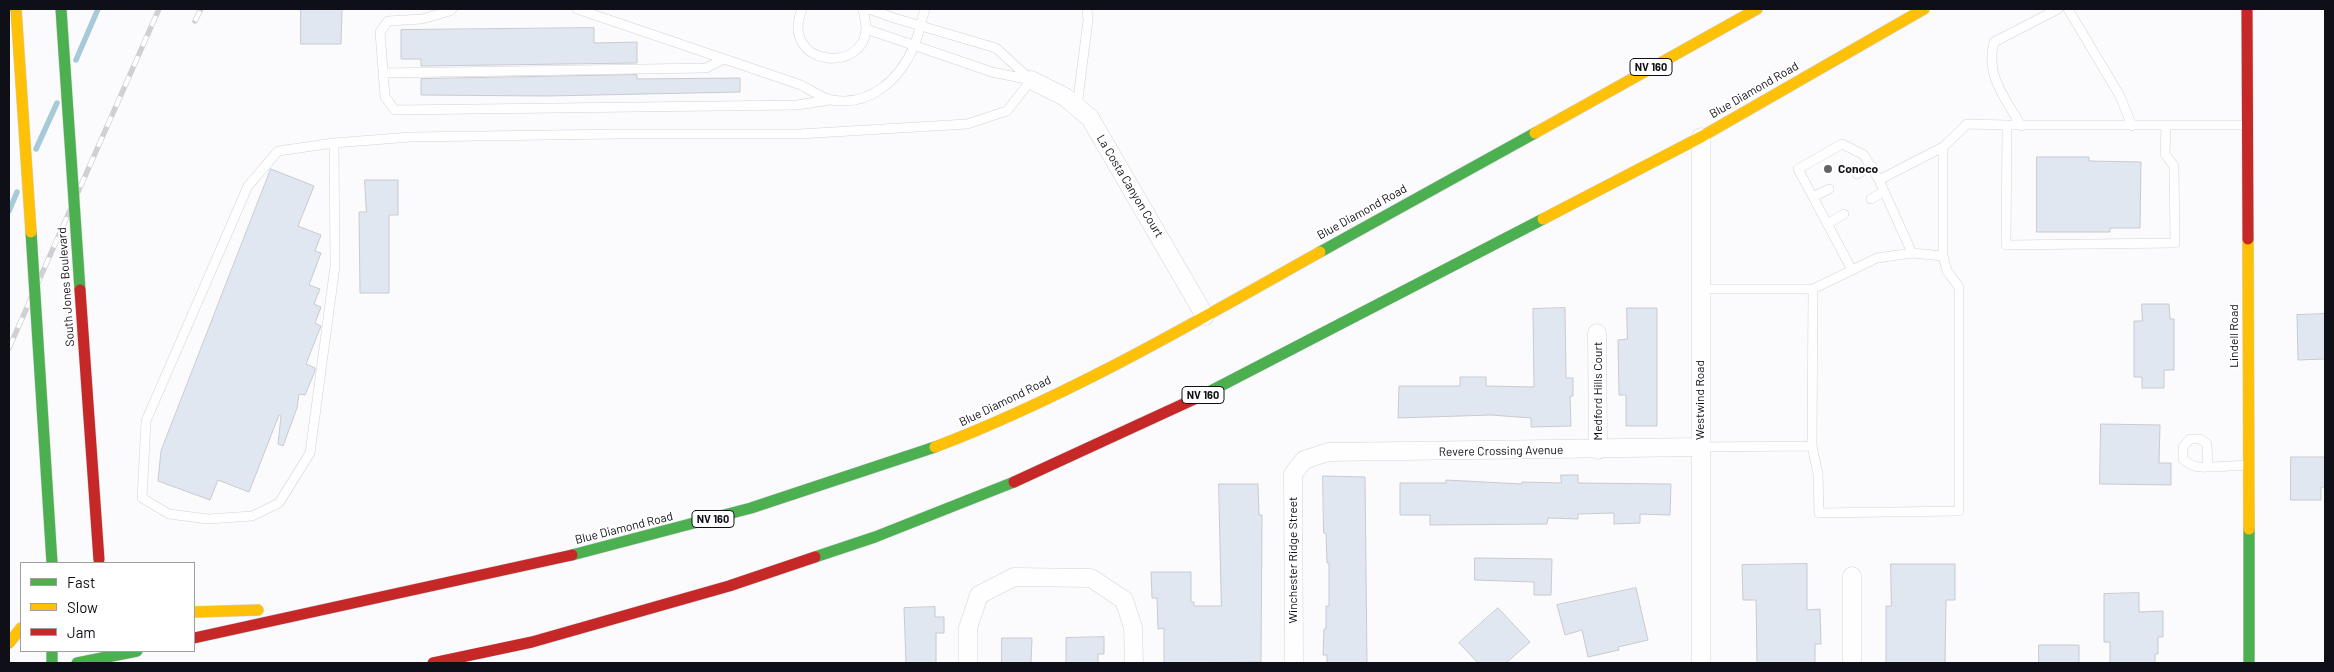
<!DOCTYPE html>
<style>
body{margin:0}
#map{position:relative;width:2334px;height:672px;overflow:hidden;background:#fbfbfe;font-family:Barlow,sans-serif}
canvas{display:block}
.frame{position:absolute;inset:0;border:10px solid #0f0f17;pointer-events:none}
.legend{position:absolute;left:20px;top:562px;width:175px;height:90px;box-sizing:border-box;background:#fff;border:1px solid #9f9fa2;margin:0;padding:6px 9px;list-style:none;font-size:15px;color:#0f0f17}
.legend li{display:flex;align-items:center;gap:10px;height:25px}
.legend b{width:25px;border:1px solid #9f9fa2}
</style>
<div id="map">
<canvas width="2334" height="672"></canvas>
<div class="frame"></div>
<ul class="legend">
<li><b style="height:6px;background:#4caf50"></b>Fast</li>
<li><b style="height:6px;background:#ffc107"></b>Slow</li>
<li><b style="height:6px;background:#c62828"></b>Jam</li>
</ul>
</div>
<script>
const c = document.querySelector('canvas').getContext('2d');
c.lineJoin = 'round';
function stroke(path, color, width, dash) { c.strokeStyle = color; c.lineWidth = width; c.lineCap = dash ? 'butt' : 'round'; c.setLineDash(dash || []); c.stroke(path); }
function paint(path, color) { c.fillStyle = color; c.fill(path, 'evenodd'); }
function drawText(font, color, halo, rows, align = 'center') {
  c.font = font + ' Barlow,sans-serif'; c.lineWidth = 4; c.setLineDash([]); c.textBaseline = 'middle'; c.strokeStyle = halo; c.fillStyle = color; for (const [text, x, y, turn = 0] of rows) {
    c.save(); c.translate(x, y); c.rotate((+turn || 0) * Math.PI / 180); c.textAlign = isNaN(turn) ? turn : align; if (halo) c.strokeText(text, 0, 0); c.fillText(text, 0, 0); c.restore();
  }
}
stroke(new Path2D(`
 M76,60L98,9
 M36,149L57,103
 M9,211L17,192`), '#a6cad8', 5.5);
const building = new Path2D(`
 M301,9H342L341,44H301Z
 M594,28V43L637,42V63L421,66V59H401V30Z
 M637,75V79L740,78V92L547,96L421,95V79Z
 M2037,157H2089V161L2141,162L2140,228H2110V232H2037Z
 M271,169L314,186L298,226L321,235L315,251L321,253L309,285L320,289L314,304L321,307L315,323L321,326L306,364L315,368V371L305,395L299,394L297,408L283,446L278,444L281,416L279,415L249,492L218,480L210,500L158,481L161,451Z
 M365,180H398V215H389V293H360L359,212H366Z
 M2142,304H2169L2170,319H2174V370H2164V388H2142V377H2134V321H2142Z
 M1565,308L1566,378H1573V396H1570L1571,426L1531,427V418L1491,415L1398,418L1399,386H1460V377H1486V386L1534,387L1533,309Z
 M1627,308H1657V426H1626V395H1619L1618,340L1627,339Z
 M2325,314V359L2298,360L2297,315Z
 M2101,424L2160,425L2159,463H2171V485L2100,484Z
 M2291,457H2325V487H2321V500H2291Z
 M1561,475H1578V483L1671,484L1670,515L1640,514V523L1614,524V513L1578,514V519L1548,518L1547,524L1430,525V515H1400V483H1446V480L1522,484V482L1561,483Z
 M1323,476L1365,477L1367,663H1327V655H1323L1324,629H1326V606H1329V563H1327L1326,533H1324Z
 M1219,484H1258L1259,515H1262L1261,662L1164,663V628L1158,629L1157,598H1152L1151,572H1191V602H1194V606H1221Z
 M1475,558L1552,559L1551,595H1534V582L1475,580Z
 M1807,564V610L1820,609L1821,644H1815V663H1757L1756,600H1743L1742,565Z
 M1891,564H1955V600H1946L1945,663H1886V606H1891Z
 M1636,588L1648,640L1618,647L1619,650L1588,657L1582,630L1565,635L1557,605Z
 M2139,593V612L2163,611V637H2158V654H2155V663H2110V642H2104V594Z
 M935,607V617H944V633H936V663H906L904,608Z
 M1498,608L1530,642L1506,663H1478L1459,643Z
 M1104,637V654H1098V663H1066V638Z
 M1002,638H1032L1031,663H1002Z
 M2039,645H2079V663H2039Z`);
paint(building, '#e1e7f0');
stroke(building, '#c7cacf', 1);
const lane = new Path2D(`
 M452,9L450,11L422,19L388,21L380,32L385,97L395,110L797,105L830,100
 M577,9L801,85C810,90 822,98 832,100C870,107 900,79 914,46C919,34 921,21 925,9
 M802,9C779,66 865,75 866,28C866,22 864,15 863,9
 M869,9L894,18L996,48L1031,80
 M2068,9L2120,96L2132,126
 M866,29L992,72L1031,80
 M383,73L706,68L724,59
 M1077,107L1088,20L1087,9
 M2021,126C2005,97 1985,76 1994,42L2058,9
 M2166,126L2165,154L2174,166L2175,243L2006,245L2007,125H2247
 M334,143L335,266L310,453L279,503L252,516L208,519L169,514L142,498L146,421L248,186L278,151L334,143L411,137L618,134H799L967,124L1007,111L1031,80
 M1857,174L1872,166
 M1813,197L1829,189
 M1871,199L1883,192
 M1827,224L1844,214
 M1912,253L1879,180L1943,147
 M1852,270L1798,169L1842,144L1864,155L1879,180
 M1701,289H1813L1877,258L1912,253L1943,256V147L1967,124L2007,125
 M1812,446L1818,474L1819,513L1959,511V287L1947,271L1943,256
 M1700,447L1812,446L1813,289
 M2208,467L2207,444L2200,439H2190L2183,447V459C2195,469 2198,467 2213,467L2248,465`);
const street = new Path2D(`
 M1031,80L1065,97L1090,118L1205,316
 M1701,137V663
 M1597,333L1598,450
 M1852,576V663
 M968,663V628L979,595L1014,577L1091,578L1124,600L1133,627L1134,663
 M1294,663L1293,474L1304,460L1328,452L1700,447`);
const fast = new Path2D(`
 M1320,252L1535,133
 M1203,395L1543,219
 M2249,529V663
 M572,555L751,508L935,447
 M815,557L875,537L1014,482
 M52,651V663
 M77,663L137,651`);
const slow = new Path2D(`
 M1535,133L1757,9
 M1543,219L1701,137L1924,9
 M2248,239L2249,529
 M935,447C1069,396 1195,322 1320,252
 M194,612L258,610
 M9,643L21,628`);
const jam = new Path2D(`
 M2247,9L2248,239
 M1014,482L1203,395
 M194,638L572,555
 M433,663L532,642L729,586L815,557`);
stroke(lane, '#d3d3d9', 10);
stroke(street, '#d3d3d9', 19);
stroke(fast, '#d3d3d9', 12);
stroke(slow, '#d3d3d9', 12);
stroke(jam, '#d3d3d9', 12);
stroke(lane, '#fefeff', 9);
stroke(street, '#fefeff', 18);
stroke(fast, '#4caf50', 11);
stroke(slow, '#ffc107', 11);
stroke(jam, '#c62828', 11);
const rail = new Path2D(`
 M195,21L201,9
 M9,348L159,9`);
stroke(rail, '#d0d0d1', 5.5);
stroke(rail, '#fff', 4, [11]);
const fastBridge = new Path2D(`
 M61,9L80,290
 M31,232L52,563`);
const slowBridge = new Path2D(`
 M16,9L31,232`);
const jamBridge = new Path2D(`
 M80,290L99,560`);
stroke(fastBridge, '#d7d7da', 12, []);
stroke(slowBridge, '#d7d7da', 12, []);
stroke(jamBridge, '#d7d7da', 12, []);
stroke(fastBridge, '#4caf50', 11);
stroke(slowBridge, '#ffc107', 11);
stroke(jamBridge, '#c62828', 11);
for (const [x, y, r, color] of [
 [1828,169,5,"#626268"]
]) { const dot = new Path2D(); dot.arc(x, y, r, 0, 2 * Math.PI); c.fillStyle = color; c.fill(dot); stroke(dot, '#fff', 2); }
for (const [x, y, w] of [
 [1651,67,42],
 [1203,395,42],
 [713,519,42]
]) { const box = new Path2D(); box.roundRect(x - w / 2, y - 8.5, w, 17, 4); c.fillStyle = '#fff'; c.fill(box); stroke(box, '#0f0f17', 1); }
drawText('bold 11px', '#0f0f17', null, [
 ["NV 160",1651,67],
 ["NV 160",1203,395],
 ["NV 160",713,519]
]);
drawText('12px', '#0f0f17', '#fff', [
 ["Blue Diamond Road",1754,90,-30],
 ["La Costa Canyon Court",1130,186,59],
 ["Blue Diamond Road",1362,212,-29],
 ["South Jones Boulevard",66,287,-94],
 ["Lindell Road",2234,336,-90],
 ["Medford Hills Court",1598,391,-90],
 ["Westwind Road",1700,400,-90],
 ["Blue Diamond Road",1005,401,-26],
 ["Revere Crossing Avenue",1501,451,-1],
 ["Blue Diamond Road",624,528,-14],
 ["Winchester Ridge Street",1293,560,-90]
]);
drawText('bold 12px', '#0f0f17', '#fff', [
 ["Conoco",1838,169]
], 'left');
</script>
